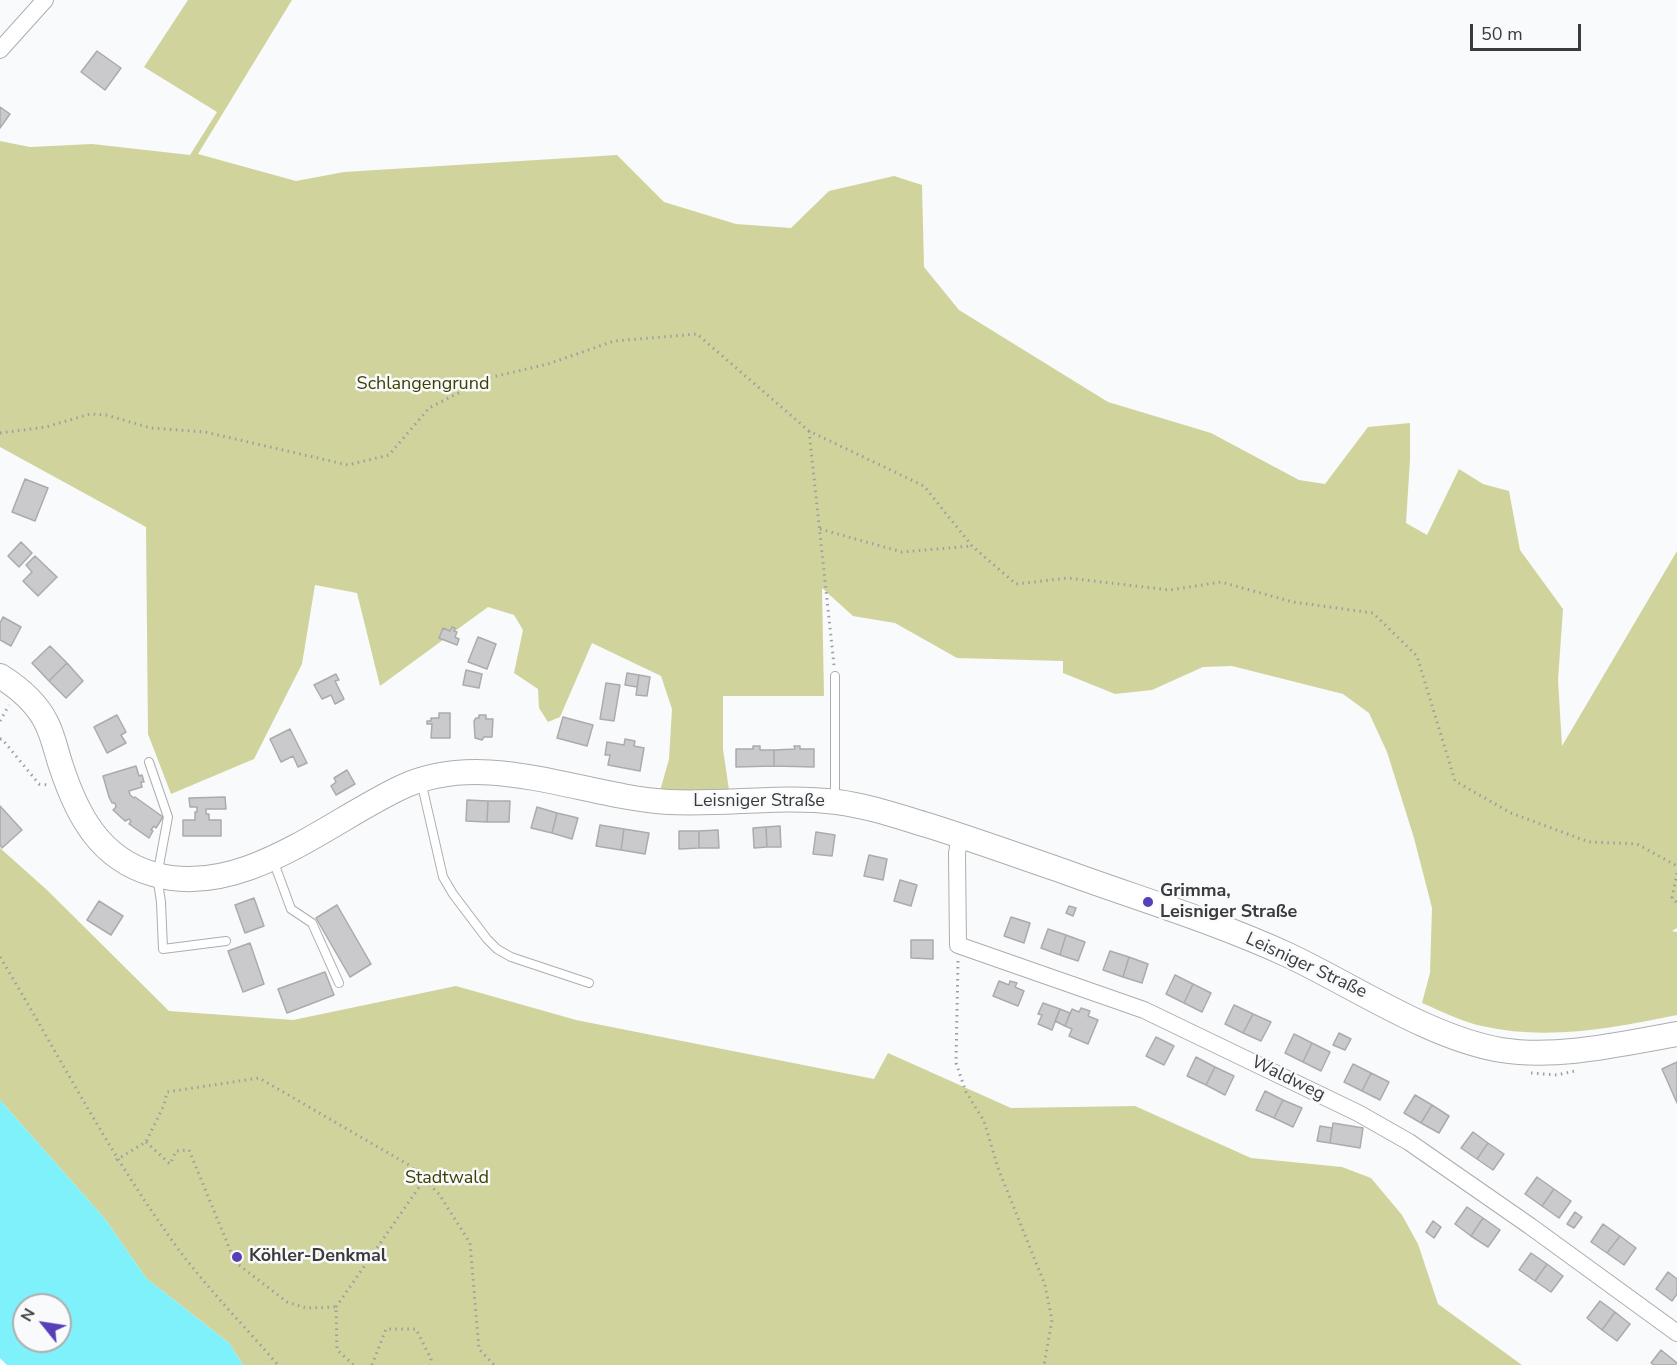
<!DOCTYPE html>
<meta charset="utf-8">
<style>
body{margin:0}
#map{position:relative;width:1677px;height:1365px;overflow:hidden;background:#f9fafc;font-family:"Nunito Sans",sans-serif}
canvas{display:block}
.north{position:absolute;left:12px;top:1293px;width:60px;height:60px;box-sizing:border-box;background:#f9fafc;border:2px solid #adaeaf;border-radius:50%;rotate:300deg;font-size:16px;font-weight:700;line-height:24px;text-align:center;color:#3b3b3c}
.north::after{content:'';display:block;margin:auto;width:21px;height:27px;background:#573fb7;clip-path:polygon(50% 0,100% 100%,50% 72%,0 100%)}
.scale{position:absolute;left:1470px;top:24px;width:111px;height:27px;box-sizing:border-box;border:3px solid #3b3b3c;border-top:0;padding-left:8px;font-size:18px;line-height:21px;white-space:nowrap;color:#3b3b3c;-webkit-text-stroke:4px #f9fafc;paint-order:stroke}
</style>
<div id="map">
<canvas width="1677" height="1365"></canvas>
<div class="north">N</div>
<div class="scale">50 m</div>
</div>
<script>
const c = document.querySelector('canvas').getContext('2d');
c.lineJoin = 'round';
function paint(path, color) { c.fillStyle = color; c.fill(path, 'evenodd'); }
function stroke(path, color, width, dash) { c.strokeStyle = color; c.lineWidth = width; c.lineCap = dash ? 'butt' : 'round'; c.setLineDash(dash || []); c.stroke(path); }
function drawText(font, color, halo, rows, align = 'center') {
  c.font = font + ' "Nunito Sans",sans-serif'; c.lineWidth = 5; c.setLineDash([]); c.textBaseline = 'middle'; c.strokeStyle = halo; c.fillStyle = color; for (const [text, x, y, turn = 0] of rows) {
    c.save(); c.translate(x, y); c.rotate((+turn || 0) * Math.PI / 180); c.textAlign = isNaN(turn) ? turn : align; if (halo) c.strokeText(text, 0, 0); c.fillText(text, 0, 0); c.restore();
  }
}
paint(new Path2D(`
 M188,0H292L198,154L296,181L344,172L617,155L664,202L736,224L791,228L829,191L894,176L922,185L924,267L959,310L1108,402L1211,433L1299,480L1325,484L1368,427L1410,423V460L1406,523L1427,535L1459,469L1483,484L1509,491L1520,550L1563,609L1558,680L1562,746L1677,551V928L1672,931L1677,932V1015C1613,1028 1547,1041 1482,1026C1462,1022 1441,1011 1422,1003L1430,973L1432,908L1414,838L1387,752L1369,713L1343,694L1232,666L1203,667L1152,690L1115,694L1063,673V661L957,658L895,623L853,616L822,588L824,696H723V749L729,790L660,791L669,759L672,709L661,676L592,643L560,717L548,722L539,708L538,689L514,673L523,630L514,615L488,607L380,686L357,593L315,585L302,664L254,759L171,794L148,734L146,527L0,447V141L30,147L92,144L190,155L217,112L144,67Z
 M0,848L47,890L169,1011L293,1020L456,986L576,1020L874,1079L888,1053L1011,1108L1135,1106L1251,1158L1342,1167L1371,1178L1402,1215L1418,1244L1438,1304L1522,1365H243L229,1343L146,1278L105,1219L0,1100Z`), '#d0d49c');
paint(new Path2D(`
 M0,1100L105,1219L146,1278L229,1343L243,1365H7L0,1358ZM24,1305H60V1341H24Z`), '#7ff1fa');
const building = new Path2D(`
 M97,51L121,68L105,90L81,72Z
 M0,107L10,114L0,128Z
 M25,479L48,488L35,521L12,512Z
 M21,542L32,553L19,567L8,556Z
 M35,556L57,577L38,596L23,581L32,572L26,565Z
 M3,617L21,627L11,646L0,640V623Z
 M452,627L455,628L454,631L457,632L455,637L459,639L457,645L439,638L443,628L450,631Z
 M478,637L496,644L487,669L468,662Z
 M50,646L67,663L49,681L32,663Z
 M67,663L83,681L66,698L49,681Z
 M466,670L482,674L479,688L463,685Z
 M627,673L639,675L637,687L625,685Z
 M336,674L339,680L335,681L344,699L335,704L331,695L322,699L314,685Z
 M639,675L650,677L647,696L636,695Z
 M606,683L620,685L614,721L600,719Z
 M439,713H450V738H431L432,724H427V721H431V718H439Z
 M117,715L126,732L121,735L126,743L107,753L94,727Z
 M479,715H486V719H493L492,737H484L482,740L475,738L474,721L476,718H479Z
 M563,717L593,725L587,746L557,738Z
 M290,729L307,763L298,767L293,756L281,762L270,739Z
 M625,739L635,741L634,746L644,748L640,771L608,765L610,755H605L607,742L624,745Z
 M753,746H760V750H774V766L736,767V749H753Z
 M794,746H800V749H814V767L774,766V750L795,749Z
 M136,766L139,776L142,775L144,782H141L142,787L129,791L130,795L134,798L135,797L163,817L156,828L154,826L151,830L153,831L149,838L129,824L131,821L129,819L125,821L113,810L116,807L115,803H112L109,797L103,776Z
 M347,770L355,784L336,795L331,786L336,782L334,778Z
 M225,797L226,809H206V814H209V820H221V836H183V820H195V812H197V807H190L189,798Z
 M467,800L488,801L487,822L466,821Z
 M488,801H510L509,822H487Z
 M0,806L22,830L2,848L0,845Z
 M537,807L557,813L552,833L531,828Z
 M557,813L578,818L572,839L552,833Z
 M600,825L624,829L621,850L596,846Z
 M780,826L781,847H767L766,827Z
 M766,827L767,847L754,848L753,828Z
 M624,829L649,833L645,854L621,850Z
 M718,830L719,848H699V831Z
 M679,831H699V848L679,849Z
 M816,832L835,835L832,856L813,854Z
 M869,855L887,859L883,880L864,876Z
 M900,880L917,885L911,906L894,901Z
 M254,898L264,926L245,933L235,905Z
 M99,901L123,916L111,935L87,920Z
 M337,905L371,964L350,977L316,918Z
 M1069,906L1076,908L1073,916L1066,913Z
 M1011,917L1030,923L1024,943L1004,936Z
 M1048,929L1066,935L1060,955L1041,948Z
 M1066,935L1085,942L1078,961L1060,955Z
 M911,940H933V959L911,958Z
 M250,943L264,984L243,992L228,951Z
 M1110,951L1129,957L1123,977L1103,970Z
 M1129,957L1148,964L1142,983L1123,977Z
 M325,972L334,995L287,1013L278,989Z
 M1175,975L1193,984L1184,1003L1166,994Z
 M999,981L1009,985L1010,981L1017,983L1015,987L1024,991L1018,1006L993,996Z
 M1193,984L1211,993L1202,1012L1184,1003Z
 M1043,1003L1060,1009L1052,1030L1038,1024L1042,1015L1038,1014Z
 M1234,1005L1253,1014L1243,1033L1225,1024Z
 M1081,1008L1090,1011L1088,1016L1098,1020L1088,1044L1069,1036L1072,1029L1065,1026L1072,1009L1079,1012Z
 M1060,1009L1070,1013L1065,1026L1055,1021Z
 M1253,1014L1271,1022L1261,1041L1243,1033Z
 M1339,1033L1351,1039L1345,1050L1333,1045Z
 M1294,1034L1312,1043L1303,1062L1285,1053Z
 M1156,1037L1174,1046L1164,1065L1146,1056Z
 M1312,1043L1330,1052L1321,1071L1303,1062Z
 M1196,1057L1215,1067L1206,1085L1187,1076Z
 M1677,1062V1103L1662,1069Z
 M1353,1064L1371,1073L1362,1091L1344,1082Z
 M1215,1067L1234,1076L1225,1095L1206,1085Z
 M1371,1073L1389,1082L1380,1100L1362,1091Z
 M1265,1091L1283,1100L1274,1118L1256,1110Z
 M1415,1095L1432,1105L1421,1123L1404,1113Z
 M1283,1100L1302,1108L1293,1127L1274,1118Z
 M1432,1105L1449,1116L1439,1133L1421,1123Z
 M1333,1123L1363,1128L1360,1148L1330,1143Z
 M1320,1126L1332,1128L1330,1143L1317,1141Z
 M1473,1132L1488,1143L1477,1159L1461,1148Z
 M1488,1143L1504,1154L1493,1170L1477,1159Z
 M1537,1177L1554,1189L1542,1206L1525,1194Z
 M1554,1189L1571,1201L1559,1218L1542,1206Z
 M1467,1207L1483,1218L1471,1236L1455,1224Z
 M1575,1212L1582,1217L1574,1228L1567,1224Z
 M1483,1218L1500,1230L1488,1247L1471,1236Z
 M1433,1221L1441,1227L1434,1238L1426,1232Z
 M1603,1224L1620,1236L1607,1253L1591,1242Z
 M1620,1236L1636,1248L1624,1265L1607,1253Z
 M1531,1253L1547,1264L1535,1281L1519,1270Z
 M1547,1264L1563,1276L1551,1292L1535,1281Z
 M1668,1272L1677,1279V1294L1672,1301L1656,1289Z
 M1600,1301L1615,1312L1602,1330L1587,1318Z
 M1615,1312L1630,1324L1617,1341L1602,1330Z
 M1661,1350L1677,1363L1675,1365H1654L1651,1363Z`);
paint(building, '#cacacc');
stroke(building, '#ababac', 1.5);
const service = new Path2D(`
 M149,762L168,817L157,876L161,902L163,949L226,941
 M421,781L443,877L453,894L487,939L497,949L511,957L589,983
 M835,798V676
 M273,860L291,909L312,923L339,983`);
const minor = new Path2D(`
 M0,50L45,0
 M960,836L957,853L958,945L1144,1010L1358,1113L1409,1142L1530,1226L1677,1333`);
const secondary = new Path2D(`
 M0,676C19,688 36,702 46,722C53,735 56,751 61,766C77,815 100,859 153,874C241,900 327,822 402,787C487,748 581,797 669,802C725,805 780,795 837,802C868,806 897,816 927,825C972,839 1016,855 1060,870C1136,898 1214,921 1288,955C1354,986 1430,1038 1501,1050C1558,1059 1620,1044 1677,1034`);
stroke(service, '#acadae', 10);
stroke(minor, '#acadae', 18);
stroke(secondary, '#acadae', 26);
stroke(new Path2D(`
 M809,431L834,665
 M0,433L46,427L90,414L106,415L151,428L205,432L348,465L389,455L429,408L488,378L548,364L614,341L697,334L809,431L924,486L972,546L1016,584L1068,578L1170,590L1221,582L1293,602L1373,613L1417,656L1455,781L1511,813L1589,842L1637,844L1677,866
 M820,529L902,552L972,546
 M0,721L9,705
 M0,739H2L39,784L48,785
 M1677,873L1672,898L1677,903
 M0,957C55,1048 103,1142 164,1229C197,1278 240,1321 278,1365
 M958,961L956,1063L966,1092L984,1121L998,1168L1045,1285L1052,1320L1044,1365
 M1531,1073L1557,1075L1575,1071
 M146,1142L170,1164L176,1151L189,1150L235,1262L287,1302L306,1308L336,1307L337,1350L354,1365
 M116,1160L146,1142L164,1105L167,1092L259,1078L409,1165L439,1194L470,1243L479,1349L494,1365
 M336,1307L424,1180
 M372,1365L386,1329H416L431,1359L430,1365`), '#9e9ea0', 3, [1.5, 4.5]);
stroke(service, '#fff', 8);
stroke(minor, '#fff', 16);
stroke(secondary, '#fff', 24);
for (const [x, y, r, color] of [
 [1148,902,6,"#573fb7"],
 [237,1257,6,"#573fb7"]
]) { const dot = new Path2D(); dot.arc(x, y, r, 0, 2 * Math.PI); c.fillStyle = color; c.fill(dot); stroke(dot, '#f9fafc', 2); }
drawText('18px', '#3e4000', '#f9fafc', [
 ["Schlangengrund",423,385],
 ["Stadtwald",447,1179]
]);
drawText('18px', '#3b3b3c', '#f9fafc', [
 ["Leisniger Straße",759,802],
 ["Leisniger Straße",1306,966,25],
 ["Waldweg",1288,1079,26]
]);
drawText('bold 18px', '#3b3b3c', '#f9fafc', [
 ["Grimma,",1160,892],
 ["Leisniger Straße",1160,913],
 ["Köhler-Denkmal",249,1257]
], 'left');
</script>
